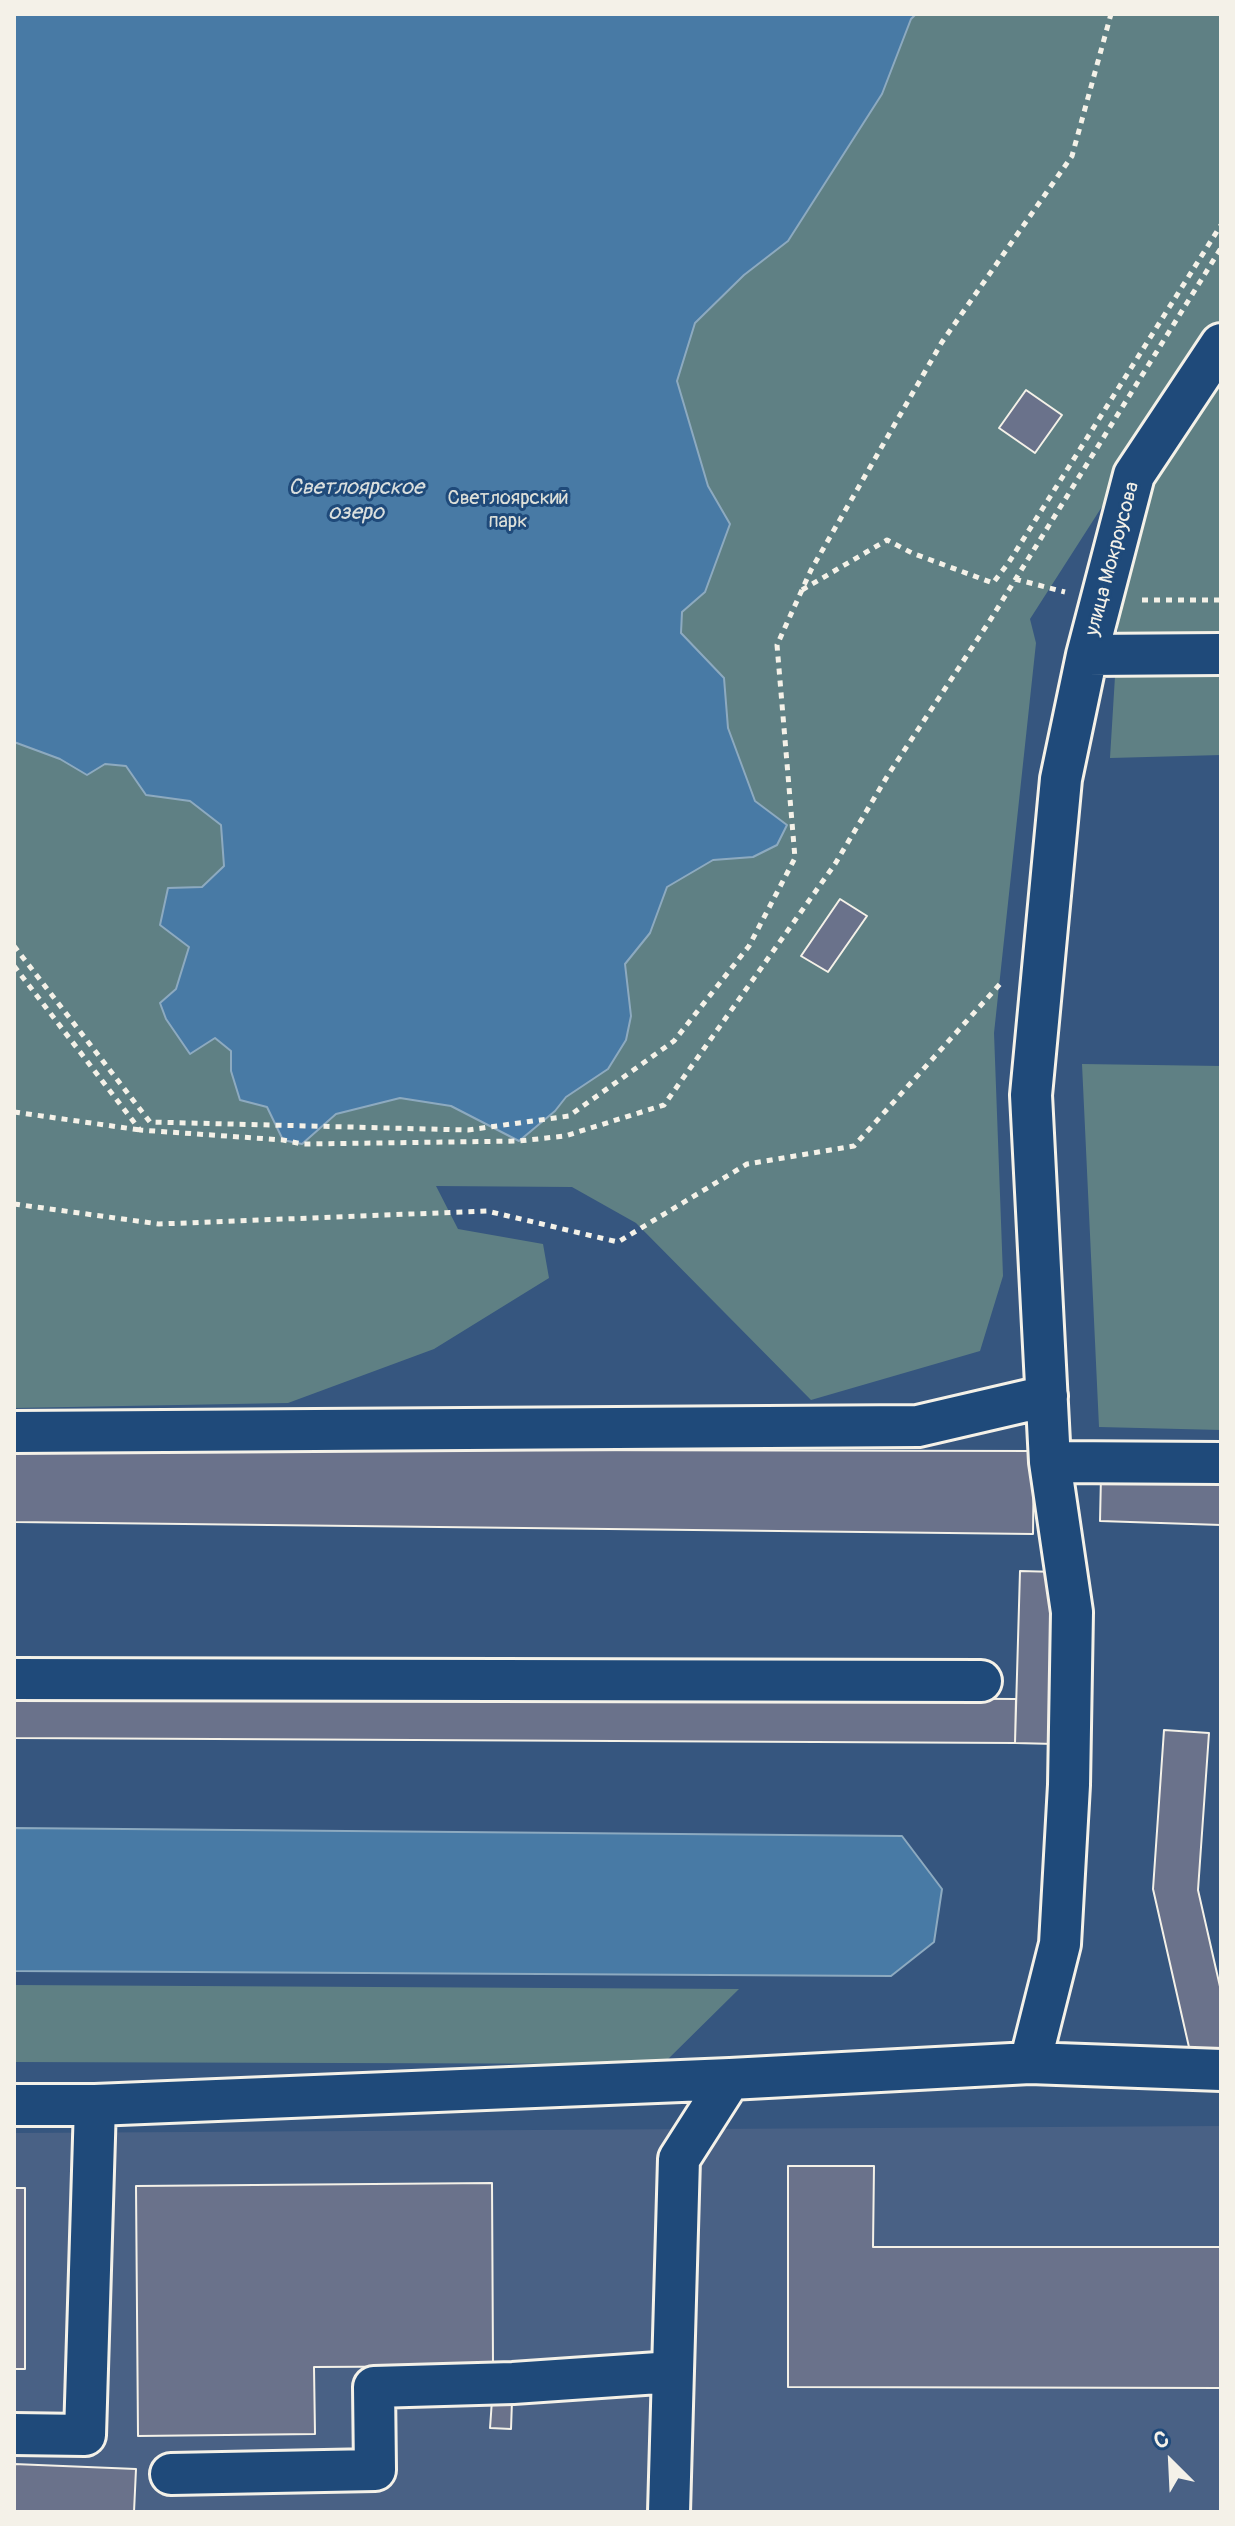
<!DOCTYPE html>
<meta charset="utf-8">
<style>
body{margin:0}
#map{position:relative;width:1235px;height:2526px;overflow:hidden;background:#36567f;font-family:Pangolin,sans-serif}
canvas{display:block}
.frame{position:absolute;inset:0;border:16px solid #f4f1e8;pointer-events:none}
.north{position:absolute;left:1131px;top:2422px;width:80px;height:80px;-webkit-text-stroke:6px #1f4a7a;paint-order:stroke;rotate:336deg;font-size:22px;font-weight:700;line-height:32px;text-align:center;color:#f4f1e8}
.north::after{content:'';display:block;margin:auto;width:28px;height:36px;background:#f4f1e8;clip-path:polygon(50% 0,100% 100%,50% 72%,0 100%)}
</style>
<div id="map">
<canvas width="1235" height="2526"></canvas>
<div class="frame"></div>
<div class="north">С</div>
</div>
<script>
const c = document.querySelector('canvas').getContext('2d');
c.lineJoin = 'round';
function paint(path, color) { c.fillStyle = color; c.fill(path, 'evenodd'); }
function stroke(path, color, width, dash) { c.strokeStyle = color; c.lineWidth = width; c.lineCap = dash ? 'butt' : 'round'; c.setLineDash(dash || []); c.stroke(path); }
function drawText(font, color, halo, rows, align = 'center') {
  c.font = font + ' Pangolin,sans-serif'; c.lineWidth = 6; c.setLineDash([]); c.textBaseline = 'middle'; c.strokeStyle = halo; c.fillStyle = color; for (const [text, x, y, turn = 0] of rows) {
    c.save(); c.translate(x, y); c.rotate((+turn || 0) * Math.PI / 180); c.textAlign = isNaN(turn) ? turn : align; if (halo) c.strokeText(text, 0, 0); c.fillText(text, 0, 0); c.restore();
  }
}
paint(new Path2D(`
 M1221,2126V2512H14V2133Z`), '#496185');
paint(new Path2D(`
 M14,14H1221V321L1030,619L1036,643L994,1033L1003,1276L980,1351L811,1400L636,1223L572,1187L436,1186L458,1229L543,1244L549,1278L434,1349L288,1403L14,1408Z
 M1221,365V755L1110,758L1119,611L1146,482Z
 M1082,1064L1221,1066V1430L1099,1427Z
 M14,1985L739,1989L663,2064L14,2062Z`), '#5f8084');
const water = new Path2D(`
 M14,14H916L911,19L882,94L788,241L744,275L695,323L677,381L708,486L730,524L705,592L682,612L681,633L724,678L728,728L755,801L787,825L777,845L753,857L713,860L667,887L650,933L625,964L631,1016L626,1040L608,1069L566,1097L555,1111L519,1141L451,1106L400,1098L336,1114L302,1144L283,1140L267,1107L240,1100L231,1071V1051L215,1038L190,1054L166,1019L160,1003L176,989L189,947L160,925L168,888L202,887L224,866L221,825L190,801L146,795L126,766L105,764L87,775L60,759L14,742Z
 M14,1828L902,1836L942,1889L934,1942L891,1976L14,1971Z`);
paint(water, '#487aa5');
stroke(water, '#8daac0', 2);
const building = new Path2D(`
 M1026,390L1062,415L1035,453L999,428Z
 M840,899L867,916L828,972L801,956Z
 M14,1449L1034,1451L1033,1534L14,1522Z
 M1101,1476L1221,1480V1525L1100,1521Z
 M1020,1571L1058,1572L1055,1744L1015,1743Z
 M14,1693L1016,1699L1015,1743L14,1738Z
 M1164,1730L1209,1733L1198,1890L1221,1991V2049L1191,2056L1153,1889Z
 M788,2166H874L873,2247H1221V2388L788,2387Z
 M492,2183L493,2366L314,2367L315,2434L138,2436L136,2186Z
 M14,2188H25V2369H14Z
 M492,2400L512,2401L511,2429L490,2428Z
 M14,2464L136,2469L134,2512H14Z`);
paint(building, '#6a728b');
stroke(building, '#f4f1e8', 2);
const minor = new Path2D(`
 M1087,655L1221,654
 M14,1432L918,1426L1047,1396
 M1050,1462L1221,1463
 M14,1679L981,1681
 M1030,2063L1221,2070
 M14,2105H95L730,2079L1030,2063L1060,1944L1069,1785L1072,1612L1050,1462L1031,1095L1061,779L1087,655L1134,475L1221,344
 M14,2434L85,2435L95,2105
 M171,2474L375,2470L374,2387L513,2383L673,2372
 M669,2512L679,2159L730,2079`);
stroke(minor, '#f4f1e8', 46);
stroke(new Path2D(`
 M1015,579L1065,592
 M802,590L887,540L912,553L993,583L1009,562L1221,225
 M1142,600H1221
 M14,946L150,1122L468,1130L569,1116L674,1041L749,946L795,858L777,645L811,570L942,342L1072,156L1111,14
 M14,966L140,1130L283,1140L302,1144L519,1141L565,1136L664,1105L835,864L888,775L989,622L1221,248
 M14,1112L140,1130
 M14,1204L159,1224L487,1211L618,1242L747,1164L854,1146L1000,984`), '#f4f1e8', 5, [6, 6]);
stroke(minor, '#1f4a7a', 40);
drawText('20px', '#dee0d9', '#1f4a7a', [
 ["Светлоярский",508,499],
 ["парк",508,522]
]);
drawText('20px', '#f4f1e8', '#1f4a7a', [
 ["улица Мокроусова",1113,559,-75]
]);
drawText('italic 22px', '#dadfde', '#1f4a7a', [
 ["Светлоярское",356,488],
 ["озеро",356,513]
]);
</script>
